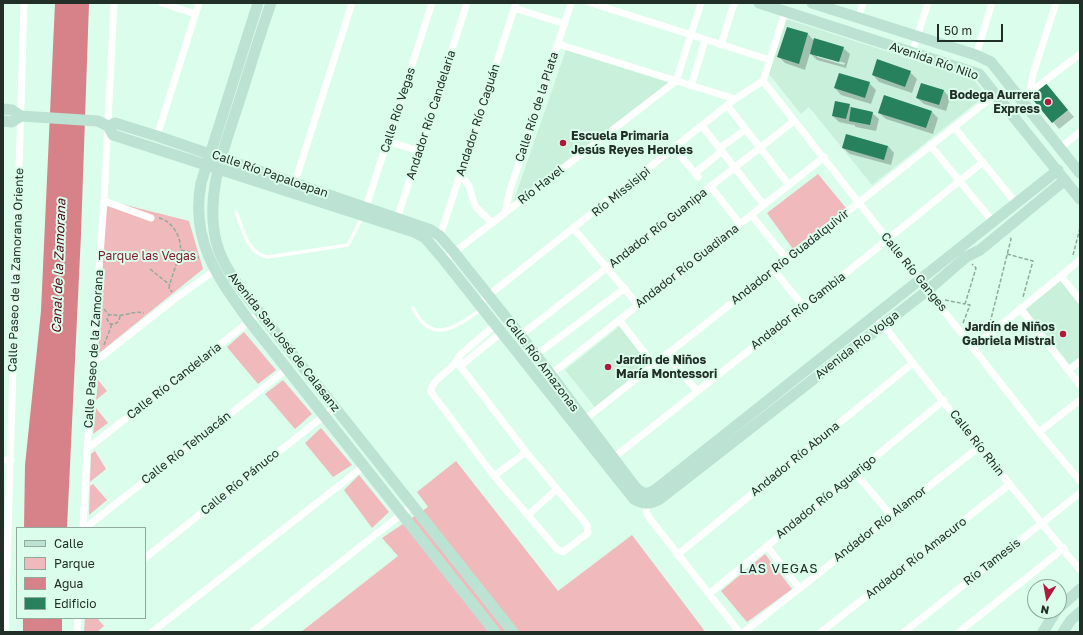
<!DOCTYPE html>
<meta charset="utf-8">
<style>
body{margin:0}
#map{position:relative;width:1083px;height:635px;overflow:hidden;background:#dbfdeb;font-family:"Golos Text",sans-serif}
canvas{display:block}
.frame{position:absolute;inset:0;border:4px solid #222e28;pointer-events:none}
.legend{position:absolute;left:16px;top:527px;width:130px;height:92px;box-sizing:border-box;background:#dbfdeb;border:1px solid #91aa9d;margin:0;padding:5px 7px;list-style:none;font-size:12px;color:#222e28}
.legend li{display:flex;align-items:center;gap:8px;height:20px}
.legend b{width:20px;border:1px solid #91aa9d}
.north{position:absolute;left:1027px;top:579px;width:40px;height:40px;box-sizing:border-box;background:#dbfdeb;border:1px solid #91aa9d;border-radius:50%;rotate:191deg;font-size:11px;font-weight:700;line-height:16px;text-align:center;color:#222e28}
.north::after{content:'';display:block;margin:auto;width:14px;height:18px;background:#af1a3c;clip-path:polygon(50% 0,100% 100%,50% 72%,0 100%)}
.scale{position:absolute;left:937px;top:24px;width:66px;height:18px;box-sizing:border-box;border:2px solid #222e28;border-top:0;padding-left:5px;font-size:12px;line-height:14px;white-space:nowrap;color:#222e28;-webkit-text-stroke:3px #dbfdeb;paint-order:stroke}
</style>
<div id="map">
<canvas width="1083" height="635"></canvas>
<div class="frame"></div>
<ul class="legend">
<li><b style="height:5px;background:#bce2d4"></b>Calle</li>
<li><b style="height:11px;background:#f0b9bb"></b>Parque</li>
<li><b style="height:11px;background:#d68288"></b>Agua</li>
<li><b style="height:11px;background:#26815c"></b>Edificio</li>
</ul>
<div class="north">N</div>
<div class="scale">50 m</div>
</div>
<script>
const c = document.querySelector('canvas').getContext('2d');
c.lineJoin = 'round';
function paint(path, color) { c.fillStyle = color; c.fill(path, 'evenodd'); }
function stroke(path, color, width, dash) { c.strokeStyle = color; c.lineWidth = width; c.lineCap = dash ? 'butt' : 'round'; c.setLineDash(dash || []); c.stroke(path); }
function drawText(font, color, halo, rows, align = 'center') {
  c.font = font + ' "Golos Text",sans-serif'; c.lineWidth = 4; c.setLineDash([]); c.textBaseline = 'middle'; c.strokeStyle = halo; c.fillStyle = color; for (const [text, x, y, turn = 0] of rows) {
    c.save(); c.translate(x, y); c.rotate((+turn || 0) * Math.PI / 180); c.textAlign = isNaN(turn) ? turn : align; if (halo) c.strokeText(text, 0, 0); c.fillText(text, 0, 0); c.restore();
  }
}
paint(new Path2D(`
 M786,19L973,79L986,95L872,185L809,107L801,114L769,74Z
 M566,50L670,83L513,203Z
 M1062,280L1080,303V359L1071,366L1025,309Z
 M620,326L651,363L595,407L565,370Z`), '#c8f0da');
paint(new Path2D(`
 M818,174L846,208L793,249L767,213Z
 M106,200L189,221L203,269L98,354Z
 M244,332L276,370L258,384L227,347Z
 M98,380L107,391L96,400Z
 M283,380L312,414L295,429L265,394Z
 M96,408L108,423L93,434Z
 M321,428L352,465L333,477L305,443Z
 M95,451L106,469L90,482L91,454Z
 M456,461L558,591L632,535L704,630L702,632H301L398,556L382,538L428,507L417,492Z
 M359,475L389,512L372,528L344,490Z
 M93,484L107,500L89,515L90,486Z
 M765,554L792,589L747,622L721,591Z
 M85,618H97L104,626L97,632H84Z`), '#f0b9bb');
paint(new Path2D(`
 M55,3H89L81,234L67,528H24L25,465L41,311Z
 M23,618H62V632H23Z`), '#d68288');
paint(new Path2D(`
 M788,28L808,34L814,41L843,48L850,54L846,68L817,60L810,53L805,70L785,63L779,57ZM817,55L845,63L844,65L817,57Z
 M910,72L917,79L912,93L879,82L873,75Z
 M869,83L876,90L871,104L841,95L835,88Z
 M1045,83L1074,117L1059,129L1030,95Z
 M944,91L950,98L946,111L924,104L917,98Z
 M849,105L852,108L872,113L879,119L876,131L856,127L853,124V125L839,122L833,116Z
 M932,112L938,118L933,134L886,119L879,113Z
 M888,146L894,153L891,165L850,154L843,148Z`), '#0003');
paint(new Path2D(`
 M787,27L808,33L799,64L777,57Z
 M814,38L844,47L839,62L810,54Z
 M877,59L911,71L905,87L872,75Z
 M839,73L870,82L865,98L834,88Z
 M1045,82L1068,110L1052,123L1029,95Z
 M921,83L944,90L939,105L916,98Z
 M884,95L932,111L926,128L878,113Z
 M835,101L850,104L846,119L832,116Z
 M851,107L873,112L870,125L849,121Z
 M846,134L888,146L884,160L842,148Z`), '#26815c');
stroke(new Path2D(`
 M159,218C171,220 183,238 180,252C177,264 172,275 169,288L172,292
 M181,250L187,251L199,258
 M1007,254L1033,261L1023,297
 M1073,255L1080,228
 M150,269L170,285
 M945,300L965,304
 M104,309L109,315
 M120,316L119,321L115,324H110L107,319L109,315C113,314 117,316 122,315C130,314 135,311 144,313
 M963,323L970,305L965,304L976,268L972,264
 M990,323L1011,239L1010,237
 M104,345L112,324`), '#91aa9c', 1.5, [4, 2]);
stroke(new Path2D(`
 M236,212C243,229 247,254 268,257L348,245L362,218
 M413,308C431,345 455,328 480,310`), '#fff', 3.5);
stroke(new Path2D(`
 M162,3L195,14
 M591,3L770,60
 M514,8L565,24
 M858,18L863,3
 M558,44L735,99
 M721,45L734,3
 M912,52L928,3
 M976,55L992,3
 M763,81L1039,432L1080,481
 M763,81L785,12
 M691,86L705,40
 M1030,91L1033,74L1056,3
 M1021,99L1080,54
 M727,105L789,185
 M702,126L764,205
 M954,127L1016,203
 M157,136L199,3
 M387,141L419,151
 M930,145L993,222
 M674,148L698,177
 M720,148L745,130
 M1060,148L1080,132
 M695,173L722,151
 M460,174L469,186L475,206L491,222
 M295,182L352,3
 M711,187L740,224
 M104,201L151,218
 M365,210L432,3
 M505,212L510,190L571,3
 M751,215L786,258
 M396,222L467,3
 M574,229L638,305
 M440,236L516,3
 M444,260L676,81L701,3
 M773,269L804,307
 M1061,276L1080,300
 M479,303L735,99L763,81
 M1020,308L1080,385
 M876,316L979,447L1080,570
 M619,320L653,364
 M521,335L794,121
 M973,348L1080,260
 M666,354L697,391
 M536,355L625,288
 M457,362L526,452L587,525L588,533L563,552L557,549L494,476L431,392C430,379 455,370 459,356L496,324
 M457,362L464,363L502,332
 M92,364L176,298L214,271
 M1069,370L1080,361
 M550,375L824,157
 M584,420L996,94
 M1039,432L1080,400
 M87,449L260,313
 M613,458L804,307L983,162
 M3,460H11
 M855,473L891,515
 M494,476L526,452
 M645,500L647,514L651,520L739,632
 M528,515L557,489
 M83,528L92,364L104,201L114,3
 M85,528L287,369
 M767,546L799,588
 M677,555L913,363
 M145,558L335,407
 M709,594L944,400
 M5,632L24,3
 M77,632L78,618
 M152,632L364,466
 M252,632L413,505
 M744,632L979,447
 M821,632L1010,484
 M904,632L1080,493
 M959,632L1064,548`), '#fff', 7);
stroke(new Path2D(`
 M258,3L201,183C190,241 218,278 250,322L495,632
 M271,3C259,37 249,71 238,105C224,149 205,194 216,241C223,269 243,291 260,313L513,632
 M759,3L979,74L1080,199
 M812,3L976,55L991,62L1080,173
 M3,109L12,110L21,116L98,121L108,126L113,135L414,232L425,238L444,260L634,499C644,505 650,504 660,499L928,290L966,257L980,250L1065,180
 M3,121L12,122L21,116
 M108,126L115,123L157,136L431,230L440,236L453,251L536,355L636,488C643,494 647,495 655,490L1058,170
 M1059,608L1080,589
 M1043,632L1056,611
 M1063,632L1071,620L1080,612`), '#bce2d4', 11);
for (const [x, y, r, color] of [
 [1048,102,4,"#af1a3c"],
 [563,143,4,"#af1a3c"],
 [1063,334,4,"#af1a3c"],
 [608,367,4,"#af1a3c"]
]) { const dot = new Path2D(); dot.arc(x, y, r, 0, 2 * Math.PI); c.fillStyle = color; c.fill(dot); stroke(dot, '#dbfdeb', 1.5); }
drawText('12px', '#222e28', '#dbfdeb', [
 ["Avenida Río Nilo",934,61,19],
 ["Calle Río de la Plata",537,107,-72],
 ["Calle Río Vegas",398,110,-72],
 ["Andador Río Candelaria",431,115,-72],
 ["Andador Río Caguán",478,120,-72],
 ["Calle Río Papaloapan",270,174,19],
 ["Río Havel",541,185,-38],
 ["Río Missisipi",621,192,-39],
 ["Andador Río Guanipa",658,228,-38],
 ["Andador Río Guadalquivir",790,257,-38],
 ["Andador Río Guadiana",687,266,-38],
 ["Calle Paseo de la Zamorana Oriente",16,270,-88],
 ["Calle Río Ganges",914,272,51],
 ["Andador Río Gambia",798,311,-38],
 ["Avenida San José de Calasanz",284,342,52],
 ["Avenida Río Volga",857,345,-38],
 ["Calle Paseo de la Zamorana",94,349,-86],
 ["Calle Río Amazonas",542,365,53],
 ["Calle Río Candelaria",174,381,-38],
 ["Calle Río Rhin",977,443,52],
 ["Calle Río Tehuacán",186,448,-38],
 ["Andador Río Abuna",795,459,-39],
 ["Calle Río Pánuco",240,482,-39],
 ["Andador Río Aguarigo",826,497,-39],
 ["Andador Río Alamor",880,524,-38],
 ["Andador Río Amacuro",916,558,-38],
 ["Río Tamesis",992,562,-38]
]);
drawText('bold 12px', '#222e28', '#dbfdeb', [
 ["Bodega Aurrera",1040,95],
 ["Express",1040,109],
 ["Escuela Primaria",571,136,"left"],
 ["Jesús Reyes Heroles",571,150,"left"],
 ["Jardín de Niños",1055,327],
 ["Gabriela Mistral",1055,341],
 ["Jardín de Niños",616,360,"left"],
 ["María Montessori",616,374,"left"]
], 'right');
drawText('12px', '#7e1a2d', '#dbfdeb', [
 ["Parque las Vegas",147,256]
]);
drawText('italic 13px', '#540819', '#dbfdeb', [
 ["Canal de la Zamorana",59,266,-88]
]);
c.letterSpacing = '1px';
drawText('13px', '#222e28', '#dbfdeb', [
 ["LAS VEGAS",779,569]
]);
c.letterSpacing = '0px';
</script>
